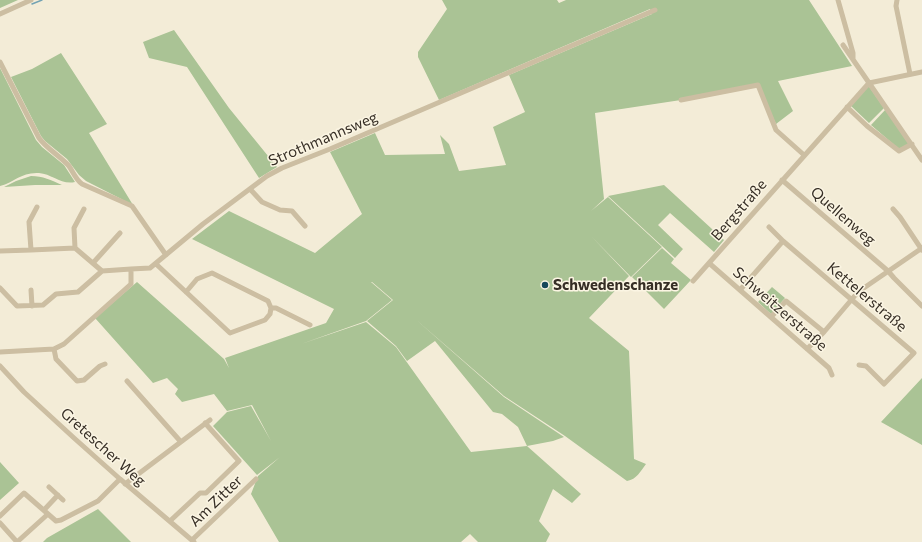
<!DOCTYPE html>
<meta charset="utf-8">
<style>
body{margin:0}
canvas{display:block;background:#f3ecd7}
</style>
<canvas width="922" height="542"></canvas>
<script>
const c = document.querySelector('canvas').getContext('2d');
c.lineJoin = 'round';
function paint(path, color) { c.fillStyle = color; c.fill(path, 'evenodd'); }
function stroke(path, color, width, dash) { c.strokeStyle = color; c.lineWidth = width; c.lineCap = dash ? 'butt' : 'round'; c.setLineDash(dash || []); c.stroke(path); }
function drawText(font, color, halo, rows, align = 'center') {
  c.font = font + ' Commissioner,sans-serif'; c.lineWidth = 3; c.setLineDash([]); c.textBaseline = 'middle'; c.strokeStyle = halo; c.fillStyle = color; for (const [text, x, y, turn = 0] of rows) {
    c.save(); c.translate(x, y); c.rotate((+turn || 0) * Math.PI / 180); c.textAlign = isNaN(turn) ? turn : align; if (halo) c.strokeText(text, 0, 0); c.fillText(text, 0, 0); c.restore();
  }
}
paint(new Path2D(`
 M0,0H18L0,8Z
 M442,0H557L559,3L566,0H809L852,66L778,81L793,111L776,124L758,85L681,100L595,113L604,199L591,211L608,197L662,247L631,277L591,236L629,276L589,318L629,351L634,459L646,464C640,472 637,479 627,481L565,436L504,396L413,317L504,397L564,437L553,441L527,446L518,427L502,414L493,412L435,341L407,361L396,346L367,321L393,300L372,282H371L392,300L366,321L301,344L366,322L396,347L471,452L527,446L581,494L572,503L553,489L539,521L550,534L546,542H478L470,534L461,542H279L251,494L258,476L280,457L257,475L213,426L227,412L251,406L271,441L252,405L227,411L214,394L182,402L175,394L178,389L167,378L153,383L95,318L137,282L224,359L229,368L225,358L326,323L334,309L192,239L229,211L315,253L362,214L330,152L375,133L385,155L445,154L440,135L449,144L459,171L506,165L493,127L525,112L509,75L652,14L650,9L439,100L418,57V52L447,9Z
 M174,30L229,108L277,167L259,178L187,67L149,58L143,42Z
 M61,53L107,124L89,133L133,205L86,181L79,175L67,159L45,141L41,136L11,77L32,69Z
 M0,68L36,140L42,147L64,165L75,182C61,185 52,174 39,173C21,172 15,182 0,186Z
 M868,85L884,108L869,123L850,105Z
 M886,109L909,144L899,149L871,125Z
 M31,176C43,176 51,180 62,185H35L4,187L16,181Z
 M664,185L724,240L714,252L670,213L658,225L683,249L675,258L608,196Z
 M662,248L674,259L671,263L691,280L664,309L632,277Z
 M772,287L785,298L771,314L758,302Z
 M922,378V445L881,422Z
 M0,462L19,483L0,500Z
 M98,509L131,542H43L47,538Z`), '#aac395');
stroke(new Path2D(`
 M32,4L42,0`), '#73a3b3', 1.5);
stroke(new Path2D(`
 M838,0L853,53V59
 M897,0L896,6L910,74
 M0,14L31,0
 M843,45L922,160
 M0,62L39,138C47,149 60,156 69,166C73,172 76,180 82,184L132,206L166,255
 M681,100L758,85L776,130L804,155
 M847,107L867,126L899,151L912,144
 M782,180L888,271L894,278L922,306
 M250,189L262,202L280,210L292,211L305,226
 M893,209L900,217L922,250
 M769,227L783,241L914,353L884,384L866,366L859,365
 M75,248L74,228L84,209
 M31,250L29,222L37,207
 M0,251L31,250L75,248L102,271L131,269
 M93,263L120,233
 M709,263L829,368L832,375
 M156,264L230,333L265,320L270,314L271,308L268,301L212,273L197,279L186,292
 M693,281L869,83L922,72
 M0,288L17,306L43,305L56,294L78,292L102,271
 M31,290L32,306
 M740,290L783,241
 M271,308H276L310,325
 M771,317L786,301L824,332
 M54,349L56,359L77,381L84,380L100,366L105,364
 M807,349L824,332L858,292L922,248
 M0,352L54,349L64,344L131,284V269L150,268L203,224L267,176L282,168L330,149L655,10
 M0,366L24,392L74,438L120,479L194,542
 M127,381L181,442
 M125,484L210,420
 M49,487L63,500
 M44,510L58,495
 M0,516L24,493L56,521L61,520L98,501L120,479
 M170,521L200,493H206L239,461L205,423
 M0,523L17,542L48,514
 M192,540L256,479`), '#ccbea2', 5);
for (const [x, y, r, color] of [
 [545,285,4,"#17485b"]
]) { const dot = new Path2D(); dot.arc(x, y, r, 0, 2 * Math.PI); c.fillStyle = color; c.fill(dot); stroke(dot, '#fbf5e3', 1.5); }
drawText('15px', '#362e25', '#fbf5e3', [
 ["Strothmannsweg",323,139,-23],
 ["Bergstraße",739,210,-49],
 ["Quellenweg",843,216,41],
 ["Kettelerstraße",867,297,40],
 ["Schweitzerstraße",780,309,41],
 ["Gretescher Weg",103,447,42],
 ["Am Zitter",216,501,-44]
]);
drawText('bold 15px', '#362e25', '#fbf5e3', [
 ["Schwedenschanze",553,285]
], 'left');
</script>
